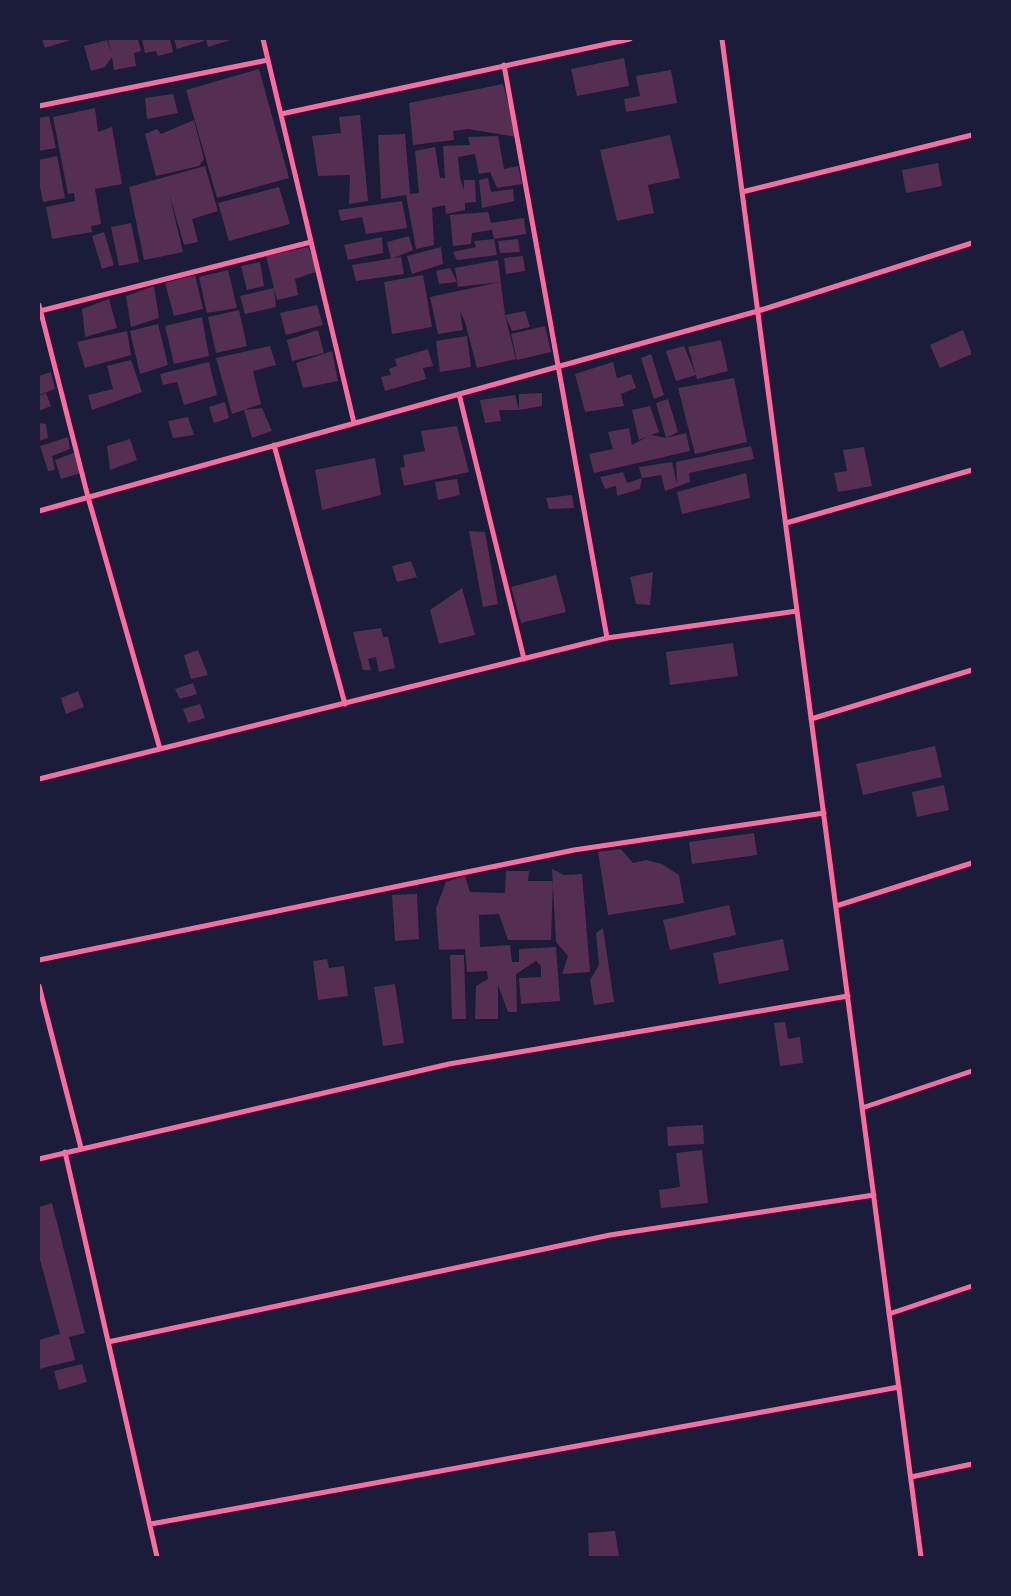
<!DOCTYPE html>
<style>
body{margin:0}
#map{position:relative;width:1011px;height:1596px;overflow:hidden;background:#1b1b3a;font-family:"Noto Sans",sans-serif}
canvas{display:block}
.frame{position:absolute;inset:0;border:40px solid #1b1b3a;pointer-events:none}
</style>
<div id="map">
<canvas width="1011" height="1596"></canvas>
<div class="frame"></div>
</div>
<script>
const c = document.querySelector('canvas').getContext('2d');
c.lineJoin = 'round';
function paint(path, color) { c.fillStyle = color; c.fill(path, 'evenodd'); }
function stroke(path, color, width, dash) { c.strokeStyle = color; c.lineWidth = width; c.lineCap = dash ? 'butt' : 'round'; c.setLineDash(dash || []); c.stroke(path); }
paint(new Path2D(`
 M42,39H74L45,48Z
 M108,39H138L141,51L134,53L136,66L114,70L112,57L105,67L91,71L84,46L107,40L111,52Z
 M142,39H170L173,52L158,56L156,51L145,53Z
 M174,39H203L204,41L177,49Z
 M206,39H234L208,47Z
 M624,58L629,86L577,96L571,69Z
 M259,69L289,178L217,198L186,90Z
 M671,70L677,103L626,112L624,99L640,96L636,76Z
 M503,84L517,137L468,129L453,131L454,140L413,145L409,103Z
 M173,94L178,113L147,119L145,98Z
 M95,108L98,132L112,127L122,184L95,189L101,224L91,226L92,232L52,239L46,207L75,201L74,193L68,194L53,117Z
 M360,115L368,201L349,204L350,175L318,176L312,136L341,133L339,117Z
 M49,116L56,148L39,151V118Z
 M194,120L204,159L199,166L156,176L145,134L157,129L161,134Z
 M405,134L410,194L419,193L415,151L435,147L440,178H445L443,146L470,145L468,137L498,136L504,169L518,166L522,184L497,188L490,172L479,174L475,154L458,157L460,178L464,190V180H475L476,202L465,203V210L446,214L445,205L432,208L434,245L416,249L406,195L381,199L378,135Z
 M670,135L680,178L648,185L654,213L617,221L600,150Z
 M57,156L65,198L43,202L39,182V160Z
 M938,163L942,186L906,193L902,170Z
 M205,166L218,211L192,219L198,242L184,245L169,193L183,252L144,260L129,187Z
 M488,178L491,192L513,189L514,201L482,208L479,180Z
 M279,187L290,224L229,241L218,203Z
 M402,201L407,228L366,234L362,217L341,221L338,210Z
 M488,212L491,223L524,218L526,234L494,239L492,230L472,233L471,244L453,246L450,215Z
 M131,223L139,262L119,266L111,227Z
 M104,232L114,265L102,269L92,236Z
 M409,236L413,250L391,259L387,242Z
 M382,237L383,253L348,260L344,245Z
 M494,239L497,255L457,260L453,252L476,247L474,241Z
 M518,239L520,252L500,253L498,241Z
 M308,247L318,271L295,279L298,295L277,300L266,256Z
 M441,247L443,264L412,274L407,256Z
 M523,256L525,271L506,274L504,258Z
 M401,257L404,274L356,281L352,265Z
 M498,260L505,315L516,359L477,368L465,322L460,311L463,330L438,334L430,297L500,282L458,287L455,268Z
 M260,262L264,286L247,290L241,266Z
 M450,268L457,282L439,284L436,271Z
 M228,270L237,308L207,313L199,277Z
 M195,275L203,309L174,316L165,283Z
 M423,275L432,327L392,334L384,282Z
 M154,286L159,318L131,327L126,296Z
 M274,288L276,307L245,314L240,296Z
 M109,299L117,328L85,337L82,309Z
 M317,305L323,325L286,335L280,313Z
 M239,310L247,346L216,353L208,317Z
 M525,311L530,327L512,331L505,315Z
 M202,317L209,356L174,364L165,326Z
 M158,324L168,365L140,374L130,331Z
 M545,326L551,352L517,360L511,334Z
 M318,330L324,353L292,361L287,340Z
 M963,330L972,354L940,368L930,345Z
 M127,331L131,355L85,368L77,342Z
 M467,336L471,367L440,372L436,341Z
 M721,340L728,371L697,379L696,375L676,381L666,351L684,346L696,375L688,347Z
 M270,346L276,365L253,371L261,404L244,410L262,408L272,431L252,438L244,410L232,414L216,358Z
 M428,349L433,366L423,368L426,379L385,391L381,377L391,375L389,369L397,366L395,359Z
 M332,351L338,381L303,388L296,363Z
 M651,354L664,395L654,399L641,358Z
 M131,360L142,392L92,410L88,395L113,389L107,366Z
 M209,362L217,395L184,405L177,382L163,385L160,374Z
 M613,362L617,378L631,374L636,388L621,394L624,406L585,412L575,374Z
 M51,372L55,389L39,395V376Z
 M734,378L747,442L695,454L678,388Z
 M46,393L51,406L39,411V396Z
 M542,393V406L519,410V394Z
 M515,395L519,410H499L501,421L485,423L480,400Z
 M668,399L678,432L666,438L686,433L690,451L594,473L589,454L613,449L608,432L629,428L632,445L649,436L639,440L632,410L650,406L659,432L651,435L666,438L656,403Z
 M225,402L229,418L214,423L209,407Z
 M188,417L194,435L173,438L168,421Z
 M39,423L46,424L48,438L39,441Z
 M457,426L469,472L404,486L400,468L405,467L403,455L425,451L421,431Z
 M68,437L70,449L52,456L55,470L48,471L40,446Z
 M130,439L137,460L110,470L107,446Z
 M751,446L754,459L689,473L690,482L665,491L661,475L642,478L640,489L617,496L616,486L605,489L600,477L623,472L627,483L642,478L639,467L672,462L677,484L676,462Z
 M864,447L872,486L838,492L834,473L847,471L843,450Z
 M76,452L81,473L61,479L55,460Z
 M375,458L381,495L322,510L315,470Z
 M746,473L750,498L682,514L677,492Z
 M457,479L460,495L438,500L435,482Z
 M572,495L574,508L549,509L546,498Z
 M469,531L485,532L498,604L483,607Z
 M411,561L417,577L397,582L392,566Z
 M653,572L650,605L636,604L630,577Z
 M556,575L566,612L521,623L511,587Z
 M462,588L475,635L439,644L430,610Z
 M381,628L383,637H388L395,668L379,672L376,657L368,659L371,670H363L353,632Z
 M733,643L738,676L670,685L666,652Z
 M198,650L208,675L191,679L184,655Z
 M193,683L197,694L180,699L175,689Z
 M78,691L84,707L66,714L61,698Z
 M200,704L205,718L188,723L183,709Z
 M935,746L942,777L863,795L856,764Z
 M944,785L949,810L917,817L912,792Z
 M754,833L757,855L692,864L689,842Z
 M621,849L633,863L646,860L662,864L679,875L684,903L608,915L598,852Z
 M552,869L564,875L582,874L590,972L562,974L568,956L556,942Z
 M506,871H529L528,881H553L551,940H508L499,914L479,915L480,947L510,945L512,962H519V949L556,947L560,1001L521,1004L519,978L541,977V966L536,961L516,974L517,1012H508L498,985V1019H475L476,986L488,979L487,971L467,972L465,949L439,950L436,908L446,882L465,876L470,892L505,893Z
 M417,894L419,939L395,941L392,895Z
 M729,905L736,935L670,950L663,920Z
 M603,928L614,1002L594,1005L590,980L599,965L596,933Z
 M783,939L789,970L719,984L713,953Z
 M450,955H464L466,1019H452Z
 M327,959L329,968L344,966L348,996L318,1000L313,961Z
 M395,984L404,1043L383,1046L374,987Z
 M785,1022L788,1039L800,1037L803,1063L780,1066L774,1023Z
 M703,1125L704,1144L668,1146L667,1127Z
 M702,1150L708,1203L661,1208L659,1190L680,1187L676,1153Z
 M52,1203L85,1333L69,1337L75,1360L39,1369V1340L60,1334L39,1256V1207Z
 M82,1364L87,1382L59,1390L54,1371Z
 M615,1531L619,1557H589L588,1533Z`), '#542f53');
stroke(new Path2D(`
 M263,39L354,423
 M722,39L921,1557
 M504,65L607,638
 M39,106L268,60
 M281,114L630,39
 M742,192L972,135
 M39,305L88,497L160,749
 M40,311L311,242
 M459,394L524,659
 M274,445L345,704
 M39,511L758,311L972,243
 M786,523L972,470
 M811,719L972,670
 M39,779L607,638L797,611
 M836,906L972,863
 M39,960L574,850L824,813
 M39,986L81,1148
 M862,1108L972,1071
 M65,1152L157,1557
 M39,1159L449,1064L848,996
 M889,1314L972,1286
 M108,1342L610,1235L874,1195
 M911,1477L972,1464
 M151,1524L899,1387`), '#ff6b9d', 5);
</script>
